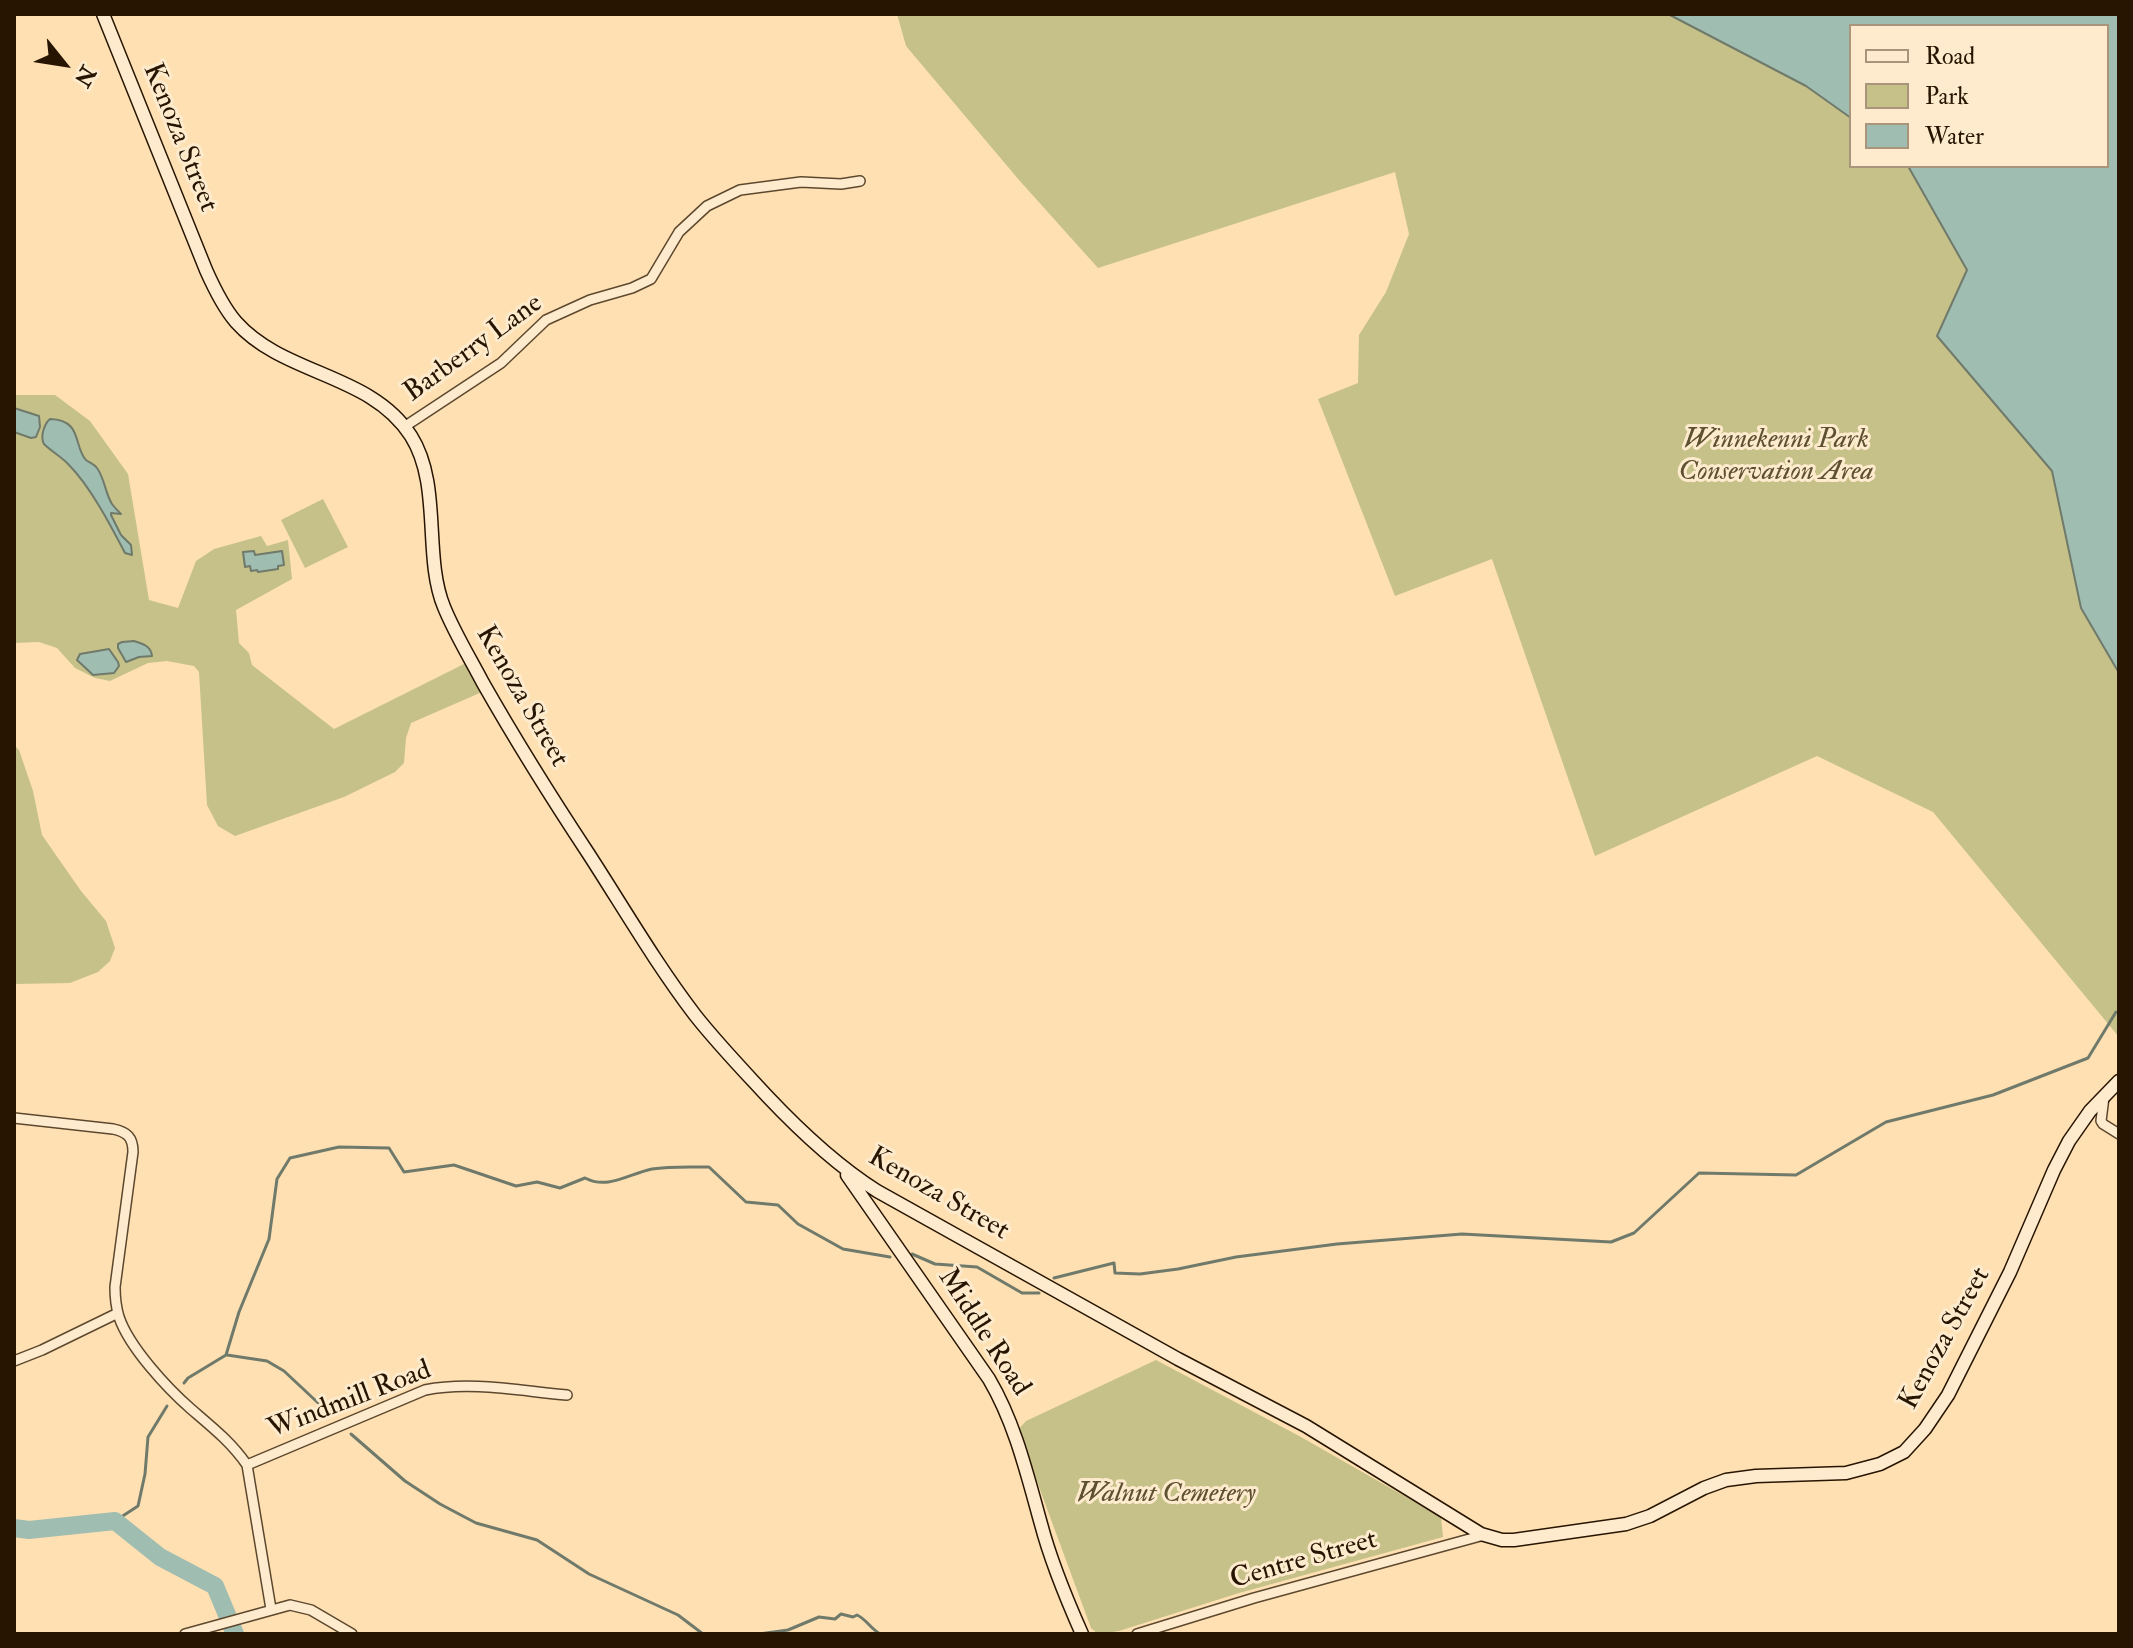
<!DOCTYPE html>
<style>
body{margin:0}
#map{position:relative;width:2133px;height:1648px;overflow:hidden;background:#fee0b3;font-family:"IM FELL Double Pica",serif}
canvas{display:block}
.frame{position:absolute;inset:0;border:16px solid #271501;pointer-events:none}
.legend{position:absolute;left:1849px;top:24px;width:260px;height:144px;box-sizing:border-box;background:#feebce;border:2px solid #a8957c;margin:0;padding:10px 14px;list-style:none;font-size:24px;color:#271501}
.legend li{display:flex;align-items:center;gap:16px;height:40px}
.legend b{width:40px;border:2px solid #a8957c}
.north{position:absolute;left:24px;top:24px;width:80px;height:80px;-webkit-text-stroke:6px #feebce;paint-order:stroke;rotate:120deg;font-size:22px;font-weight:700;line-height:32px;text-align:center;color:#271501}
.north::after{content:'';display:block;margin:auto;width:28px;height:36px;background:#271501;clip-path:polygon(50% 0,100% 100%,50% 72%,0 100%)}
</style>
<div id="map">
<canvas width="2133" height="1648"></canvas>
<div class="frame"></div>
<ul class="legend">
<li><b style="height:10px;background:#feebce"></b>Road</li>
<li><b style="height:22px;background:#c5c189"></b>Park</li>
<li><b style="height:22px;background:#a0bdb1"></b>Water</li>
</ul>
<div class="north">N</div>
</div>
<script>
const c = document.querySelector('canvas').getContext('2d');
c.lineJoin = 'round';
function paint(path, color) { c.fillStyle = color; c.fill(path, 'evenodd'); }
function stroke(path, color, width, dash) { c.strokeStyle = color; c.lineWidth = width; c.lineCap = dash ? 'butt' : 'round'; c.setLineDash(dash || []); c.stroke(path); }
function drawText(font, color, halo, rows, align = 'center') {
  c.font = font + ' "IM FELL Double Pica",serif'; c.lineWidth = 6; c.setLineDash([]); c.textBaseline = 'middle'; c.strokeStyle = halo; c.fillStyle = color; for (const [text, x, y, turn = 0] of rows) {
    c.save(); c.translate(x, y); c.rotate((+turn || 0) * Math.PI / 180); c.textAlign = isNaN(turn) ? turn : align; if (halo) c.strokeText(text, 0, 0); c.fillText(text, 0, 0); c.restore();
  }
}
paint(new Path2D(`
 M897,14H2119V1037L1933,812L1817,756L1595,856L1492,559L1395,596L1318,399L1358,383L1359,335L1386,292L1409,234L1395,172L1098,268L1019,180L906,46ZM1851,26H2107V166H1851Z
 M14,395H55L90,421L128,474L149,600L178,608L196,561L214,549L261,536L267,546L288,540L292,579L236,610L239,643L249,653L252,665L334,729L466,663L482,692L411,723L406,738L404,763L395,772L344,797L235,836L218,826L207,805L199,672L194,666L167,661L148,663L110,681L95,678L75,668L57,648L39,642L14,643Z
 M323,499L348,547L305,568L281,520Z
 M14,745L19,750L33,791L42,835L81,891L106,921L115,948L110,961L98,972L70,983L14,984Z
 M1156,1360L1301,1437L1441,1517L1443,1537L1239,1593L1119,1631L1098,1634L1091,1628L1018,1430L1026,1421Z`), '#c5c189');
const water = new Path2D(`
 M1668,14H2119V673L2081,608L2052,471L1937,336L1967,270L1908,166H2107V26H1851V118L1806,86Z
 M14,408L39,416L40,427L36,437L31,438L14,432Z
 M50,419C83,420 73,446 86,460C90,463 94,464 97,468C105,479 105,493 112,504C115,508 118,511 121,514L111,513V515L121,535L131,545L132,555L125,553C111,526 90,486 69,465C62,457 52,452 44,444C40,437 44,424 50,419Z
 M254,551L255,555L282,551L284,565L278,566V569L258,572L257,570L251,571L250,566L245,567L243,552Z
 M134,641C143,644 151,646 152,656L139,657L126,662L118,648V644L122,642Z
 M109,649L118,662L119,666L114,673L93,675L77,660L80,654Z`);
paint(water, '#a0bdb1');
stroke(water, '#707a6b', 2);
stroke(new Path2D(`
 M912,1254L935,1264L977,1267L1022,1293H1039
 M1054,1278L1114,1263L1115,1273L1140,1274L1178,1269L1236,1257L1337,1244L1462,1234L1611,1242L1634,1233L1699,1173L1796,1175L1886,1122L1993,1095L2088,1058L2116,1012
 M227,1355L267,1361L284,1371L331,1415
 M184,1383L188,1378L226,1355L239,1312L269,1239L277,1179L290,1158L339,1147L389,1148L404,1172L454,1165L516,1186L537,1182L560,1188L585,1178C608,1190 628,1174 652,1169C670,1166 691,1167 709,1167L746,1202L778,1205L798,1224L843,1249L890,1257
 M351,1434L405,1481L440,1504L476,1523L537,1540L589,1574L678,1615L703,1634
 M115,1521L138,1506L145,1474L148,1437L167,1406
 M759,1634L788,1630L819,1617L835,1619L841,1614L853,1617L857,1615C866,1619 870,1628 880,1634`), '#707a6b', 3);
stroke(new Path2D(`
 M14,1528L29,1530L115,1521L160,1557L215,1586L235,1634`), '#a0bdb1', 18);
const street = new Path2D(`
 M404,427L501,363L546,320L590,300L632,288L651,279L679,232L707,206L740,190L801,182L841,184L860,181
 M2104,1097L2101,1121L2103,1124L2119,1134
 M14,1118L113,1129C127,1132 133,1137 133,1152L115,1287C115,1297 116,1307 119,1317C129,1347 167,1388 191,1409C212,1427 231,1442 247,1465L271,1609
 M14,1361L42,1350L118,1313
 M247,1465L425,1390C471,1381 520,1391 567,1395
 M185,1634L290,1605L311,1610L352,1634
 M1137,1634L1254,1598L1484,1535`);
const secondary = new Path2D(`
 M103,14L206,270C214,288 223,307 236,322C284,376 371,373 411,436C442,485 423,556 444,607C455,634 470,658 483,683C516,741 551,797 588,853C623,907 656,964 695,1015C717,1043 743,1070 767,1096C801,1132 836,1165 877,1191L1178,1359L1306,1426L1481,1534L1502,1540H1514L1626,1524L1650,1516L1704,1488L1726,1480L1756,1476L1846,1473L1880,1464L1904,1452L1925,1429L1948,1395L2010,1272L2054,1170L2069,1141L2090,1111L2119,1081
 M847,1175L989,1379C1015,1423 1027,1474 1041,1524C1051,1562 1066,1598 1082,1634`);
stroke(street, '#5d482e', 12);
stroke(secondary, '#271501', 15);
stroke(street, '#feebce', 9);
stroke(secondary, '#feebce', 12);
drawText('28px', '#271501', '#feebce', [
 ["Kenoza Street",179,138,68],
 ["Barberry Lane",474,349,-36],
 ["Kenoza Street",521,697,60],
 ["Kenoza Street",938,1195,30],
 ["Middle Road",983,1333,57],
 ["Kenoza Street",1946,1339,-61],
 ["Windmill Road",350,1401,-21],
 ["Centre Street",1304,1561,-16]
]);
drawText('italic 28px', '#5e5131', '#feebce', [
 ["Winnekenni Park",1776,441],
 ["Conservation Area",1776,473],
 ["Walnut Cemetery",1166,1495]
]);
</script>
